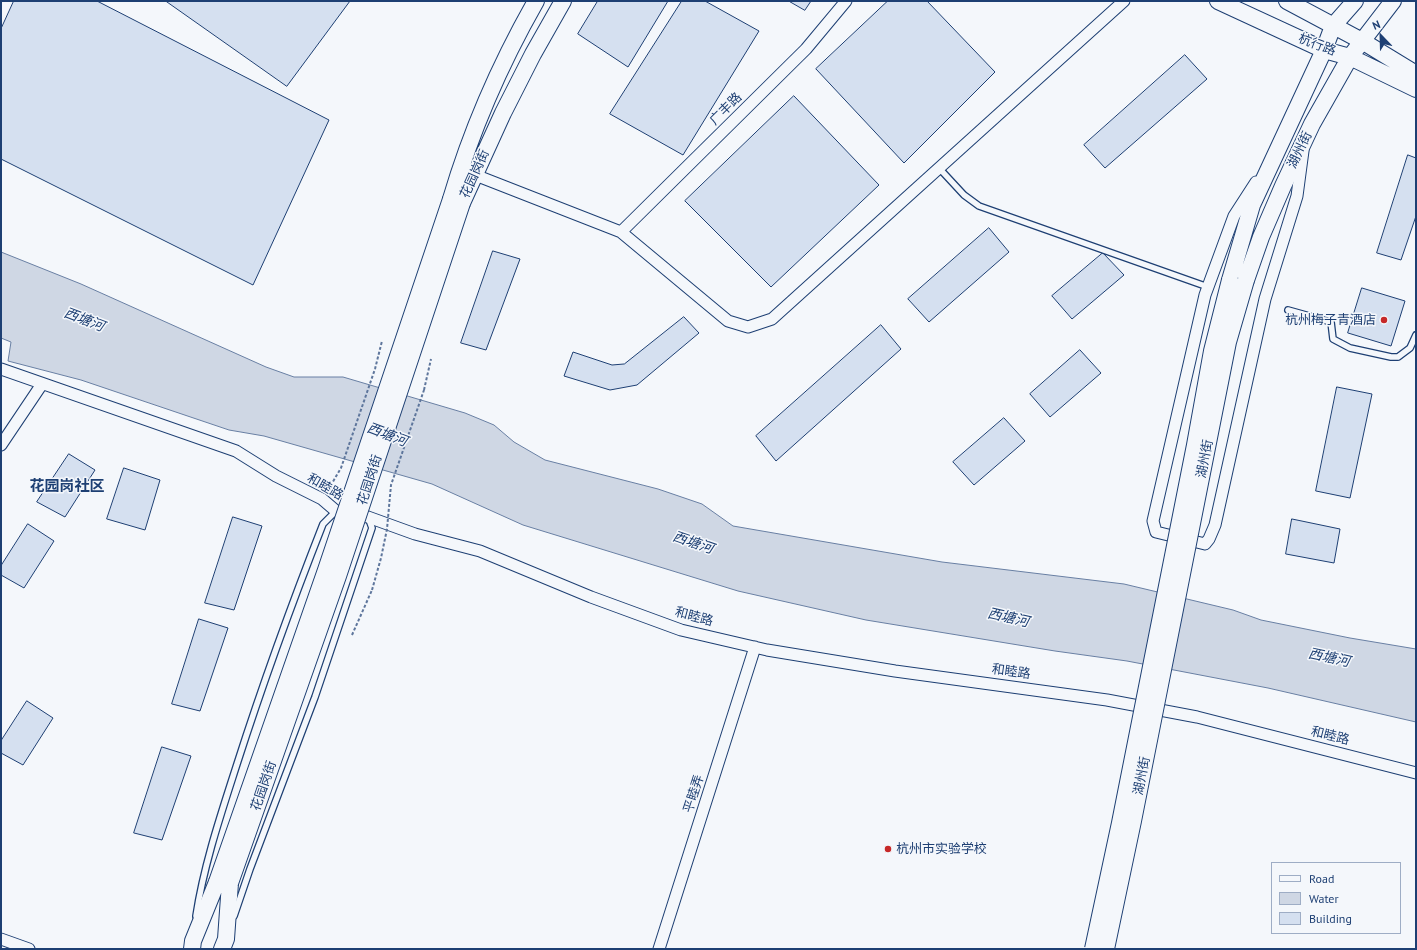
<!DOCTYPE html>
<meta charset="utf-8">
<style>
body{margin:0}
#map{position:relative;width:1417px;height:950px;overflow:hidden;background:#f4f7fb;font-family:"PT Sans",sans-serif}
canvas{display:block}
.frame{position:absolute;inset:0;border:2px solid #1d3f73;pointer-events:none}
.legend{position:absolute;left:1271px;top:862px;width:130px;height:72px;box-sizing:border-box;background:#f4f7fb;border:1px solid #9eadc5;margin:0;padding:5px 7px;list-style:none;font-size:12px;color:#1d3f73}
.legend li{display:flex;align-items:center;gap:8px;height:20px}
.legend b{width:20px;border:1px solid #9eadc5}
.north{position:absolute;left:1361px;top:16px;width:40px;height:40px;-webkit-text-stroke:3px #f4f7fb;paint-order:stroke;rotate:337deg;font-size:11px;font-weight:700;line-height:16px;text-align:center;color:#1d3f73}
.north::after{content:'';display:block;margin:auto;width:14px;height:18px;background:#1d3f73;clip-path:polygon(50% 0,100% 100%,50% 72%,0 100%)}
</style>
<div id="map">
<canvas width="1417" height="950"></canvas>
<div class="frame"></div>
<ul class="legend">
<li><b style="height:5px;background:#f4f7fb"></b>Road</li>
<li><b style="height:11px;background:#cfd7e4"></b>Water</li>
<li><b style="height:11px;background:#d5e0f0"></b>Building</li>
</ul>
<div class="north">N</div>
</div>
<script>
const c = document.querySelector('canvas').getContext('2d');
c.lineJoin = 'round';
function paint(path, color) { c.fillStyle = color; c.fill(path, 'evenodd'); }
function stroke(path, color, width, dash) { c.strokeStyle = color; c.lineWidth = width; c.lineCap = dash ? 'butt' : 'round'; c.setLineDash(dash || []); c.stroke(path); }
function drawText(font, color, halo, rows, align = 'center') {
  c.font = font + ' "PT Sans","Noto Sans SC",sans-serif'; c.lineWidth = 3; c.setLineDash([]); c.textBaseline = 'middle'; c.strokeStyle = halo; c.fillStyle = color; for (const [text, x, y, turn = 0] of rows) {
    c.save(); c.translate(x, y); c.rotate((+turn || 0) * Math.PI / 180); c.textAlign = isNaN(turn) ? turn : align; if (halo) c.strokeText(text, 0, 0); c.fillText(text, 0, 0); c.restore();
  }
}
const water = new Path2D(`
 M1,252L81,284L266,367L294,377H343L465,413L494,425L514,442L545,460L658,489L702,504L733,526L942,562L1124,584L1233,610L1261,620L1350,638L1416,649V722L1268,688L1127,661L1055,651L866,620L738,591L523,525L432,484L264,436L229,430L81,380L8,361L11,342L1,338Z`);
paint(water, '#cfd7e4');
stroke(water, '#687fa3', 1);
const building = new Path2D(`
 M14,1H97L329,120L253,285L1,159V29Z
 M166,1H350L287,86Z
 M598,1H668L628,67L578,34Z
 M682,1H705L759,31L683,155L610,114Z
 M789,1H811L805,10Z
 M888,1H927L995,72L904,163L816,69Z
 M1185,55L1207,79L1105,168L1084,145Z
 M794,96L879,185L771,287L685,201Z
 M1408,155L1416,158V216L1401,260L1377,253Z
 M989,228L1009,252L929,322L908,299Z
 M493,251L520,259L486,350L461,343Z
 M1103,253L1124,275L1072,319L1052,296Z
 M1362,288L1405,301L1391,346L1348,333Z
 M684,317L699,333L637,385L610,390L564,376L573,352L612,365L624,364Z
 M881,325L901,349L776,461L756,436Z
 M1080,350L1101,373L1050,417L1030,394Z
 M1337,387L1372,394L1350,498L1316,491Z
 M1004,418L1025,441L974,485L953,462Z
 M69,454L95,470L65,517L37,502Z
 M124,468L160,480L145,530L107,519Z
 M233,517L262,526L234,610L205,603Z
 M1292,519L1340,529L1334,563L1286,554Z
 M28,524L54,541L24,588L1,575V566Z
 M199,619L228,628L200,711L172,704Z
 M27,701L53,718L23,765L1,753V741Z
 M162,747L191,756L162,840L134,833Z`);
paint(building, '#d5e0f0');
stroke(building, '#1d3f73', 1);
const lane = new Path2D(`
 M939,168L964,195L979,206L1208,287
 M1288,310L1331,322L1333,339L1350,348L1391,357H1398L1410,348L1416,335
 M196,916C204,864 221,814 237,764C263,683 292,603 323,524L336,511
 M234,916L250,869L315,697L372,528L368,517`);
const street = new Path2D(`
 M470,173L621,232L728,321L748,327L772,319L1124,1
 M1256,182L1234,216L1205,295L1153,521L1156,532L1205,544L1209,539L1215,525L1265,299L1297,196L1303,151
 M621,232L806,49L846,1
 M1,369L236,451L276,476L322,499L336,511L368,517L415,534L480,551L591,597L681,630L767,650L895,671L1107,700L1197,717L1416,773
 M1,445L42,384
 M1,939L29,949
 M659,949L755,647`);
const secondary = new Path2D(`
 M1218,1L1324,50L1350,57L1416,89
 M1287,1L1362,41L1416,74
 M451,199C472,128 499,66 536,1
 M462,203L503,113L533,54L563,1
 M1230,280L1252,205L1324,50L1333,26L1355,1
 M1246,280L1261,237L1283,186L1312,124L1350,57L1393,1
 M192,949L193,941L217,882
 M222,949L226,939L230,883`);
stroke(lane, '#1d3f73', 8);
stroke(street, '#1d3f73', 13);
stroke(secondary, '#1d3f73', 18);
stroke(new Path2D(`
 M424,390L431,359
 M328,490L341,468L375,369L382,341
 M352,635L372,590`), '#5e769c', 2, [3, 2]);
stroke(lane, '#f4f7fb', 5.5);
stroke(street, '#f4f7fb', 11);
stroke(secondary, '#f4f7fb', 16);
const secondaryBridge = new Path2D(`
 M217,882L326,570L451,199
 M230,883L338,576L462,203
 M1093,949L1120,823L1195,445L1212,351L1230,280
 M1106,949L1133,821L1228,342L1246,280`);
stroke(secondaryBridge, '#1d3f73', 18, []);
stroke(new Path2D(`
 M372,590L381,558L387,529L391,485L424,390`), '#5e769c', 2, [3, 2]);
stroke(secondaryBridge, '#f4f7fb', 16);
for (const [x, y, r, color] of [
 [1384,320,4,"#c62828"],
 [888,849,4,"#c62828"]
]) { const dot = new Path2D(); dot.arc(x, y, r, 0, 2 * Math.PI); c.fillStyle = color; c.fill(dot); stroke(dot, '#f4f7fb', 1.5); }
drawText('13px', '#1d3f73', '#f4f7fb', [
 ["杭行路",1317,45,21],
 ["广丰路",726,109,-45],
 ["湖州街",1300,150,-64],
 ["花园岗街",475,174,-66],
 ["湖州街",1205,459,-79],
 ["花园岗街",370,480,-72],
 ["和睦路",325,487,30],
 ["和睦路",694,617,15],
 ["和睦路",1011,672,8],
 ["和睦路",1330,736,14],
 ["湖州街",1142,776,-79],
 ["花园岗街",264,786,-71],
 ["平睦弄",694,794,-72]
]);
drawText('13px', '#1d3f73', '#f4f7fb', [
 ["杭州梅子青酒店",1376,320],
 ["杭州市实验学校",896,849,"left"]
], 'right');
drawText('italic 14px', '#1d3f73', '#f4f7fb', [
 ["西塘河",84,320,21],
 ["西塘河",387,435,21],
 ["西塘河",693,543,19],
 ["西塘河",1008,618,13],
 ["西塘河",1329,658,12]
]);
drawText('bold 15px', '#1d3f73', '#f4f7fb', [
 ["花园岗社区",67,487]
]);
</script>
